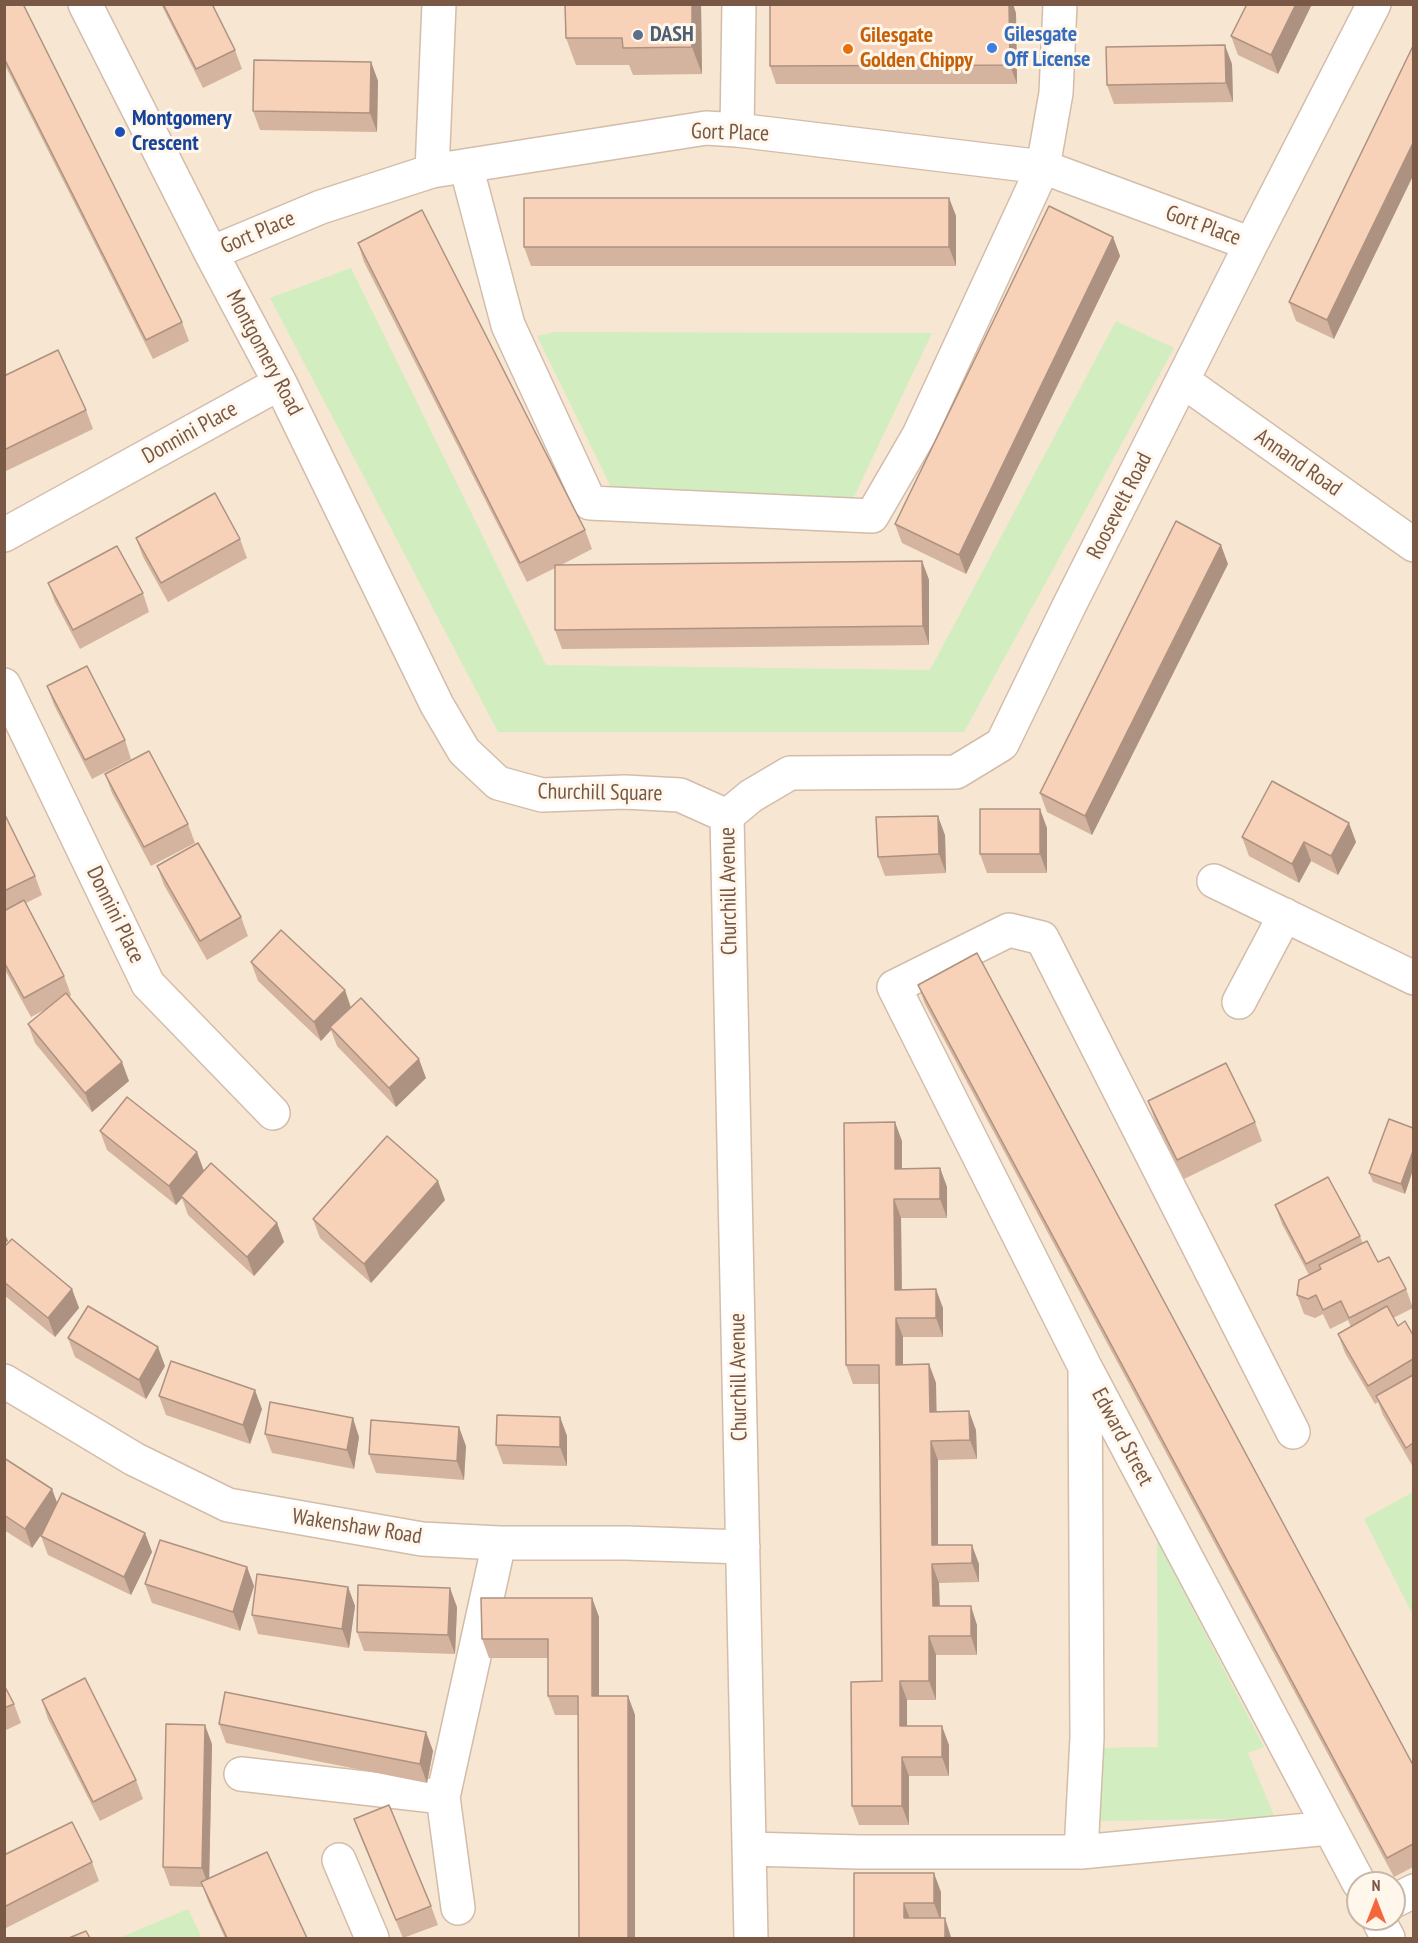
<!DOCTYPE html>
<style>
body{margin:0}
#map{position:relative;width:1418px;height:1943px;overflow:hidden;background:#fef4e3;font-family:"PT Sans Narrow",sans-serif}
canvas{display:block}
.frame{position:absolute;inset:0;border:6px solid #795846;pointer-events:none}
.north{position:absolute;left:1346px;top:1871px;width:60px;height:60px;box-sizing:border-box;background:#fff7eb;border:2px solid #c9b7a9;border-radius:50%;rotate:0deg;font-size:16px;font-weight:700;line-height:24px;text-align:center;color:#795846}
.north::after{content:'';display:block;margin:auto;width:21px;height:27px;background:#f5663c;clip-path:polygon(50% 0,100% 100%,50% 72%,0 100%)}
</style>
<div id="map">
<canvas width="1418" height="1943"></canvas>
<div class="frame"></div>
<div class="north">N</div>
</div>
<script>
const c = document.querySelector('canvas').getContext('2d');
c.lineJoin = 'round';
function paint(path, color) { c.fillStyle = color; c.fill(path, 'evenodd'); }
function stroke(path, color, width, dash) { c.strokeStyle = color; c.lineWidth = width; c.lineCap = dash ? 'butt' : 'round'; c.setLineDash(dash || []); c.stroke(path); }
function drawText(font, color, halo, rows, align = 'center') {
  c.font = font + ' "PT Sans Narrow",sans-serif'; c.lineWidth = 6; c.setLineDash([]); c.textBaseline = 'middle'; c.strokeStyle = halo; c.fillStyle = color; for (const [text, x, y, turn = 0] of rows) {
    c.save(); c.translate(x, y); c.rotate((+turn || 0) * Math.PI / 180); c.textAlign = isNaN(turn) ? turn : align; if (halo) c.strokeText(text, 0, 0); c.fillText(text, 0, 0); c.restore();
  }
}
paint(new Path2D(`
 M5,5H1413V1938H5ZM1358,1883H1394V1919H1358Z`), '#f7e6d1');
paint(new Path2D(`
 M351,268L546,665L930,670L1116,321L1174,348L964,732H498L270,298Z
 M554,332L932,333L848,509L627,500L611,487L537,336Z
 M1413,1492V1615L1364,1519Z
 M1157,1540L1264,1747L1248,1753L1275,1818L1099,1821L1095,1748L1158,1747Z
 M188,1909L202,1938H119Z`), '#d2eec0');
const minor = new Path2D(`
 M85,4L211,253L280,383L437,705L464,751L498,783L542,795L625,792L680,795L727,816
 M737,130L739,4
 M466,166L508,325L590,503L872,516L919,435L1043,167L1056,93L1060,4
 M432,171L439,4
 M211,253L321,207L432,171L706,128L737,130L1043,167L1251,244
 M1183,381L1414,545
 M4,535L280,383
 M4,685L148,984L273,1113
 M727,816L751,796L790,773L956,772L1002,744L1069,606L1251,244L1374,4
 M727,816L751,1938
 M1214,881L1414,978
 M1239,1002L1285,915
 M4,1381L134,1459L228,1505L422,1539L499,1543H626L743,1547
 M1293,1432L1042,938L1009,930L894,987L1085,1367L1359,1883
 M241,1774L443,1797
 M749,1849L859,1852H1081L1329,1828
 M1081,1852L1087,1738L1085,1374
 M339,1860L372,1938
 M1394,1901L1414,1891
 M458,1908L443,1797L499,1543
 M1378,1919L1388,1938`);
stroke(minor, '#d3bdaa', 36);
stroke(minor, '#fff', 33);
paint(new Path2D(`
 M4,4L182,322L189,341L153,359L4,63Z
 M161,4H212L235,50L242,69L203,88Z
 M565,4H701L702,74L633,75L629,65H576L566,38Z
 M1312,4L1278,74L1238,55L1231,36Z
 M1016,13L1017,84H776L770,66Z
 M1413,46L1334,339L1296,321L1289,302Z
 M371,62L378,81L377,132L260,130L253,111Z
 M1232,64L1233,102L1114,104L1107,85Z
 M949,198L956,216V266H531L524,247Z
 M1113,237L1120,256L966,574L902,543L895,524Z
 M358,243L585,530L592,549L561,565L922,561L929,580V645L562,649L555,630V568L527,582L364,262Z
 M4,376L86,410L93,429L4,472Z
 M136,538L240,539L247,558L168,602L143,557Z
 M1228,564L1092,835L1047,812L1040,793Z
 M48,583L143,593L149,612L80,649L55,602Z
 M47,686L125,740L131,759L92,779L54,705Z
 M105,774L188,824L195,843L151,866L112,793Z
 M4,813L35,876L42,895L26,903L64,976L71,995L69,997L129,1081L92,1112L35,1043L28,1024L46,1009L31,1017L4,968Z
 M1047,828V873H987L980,854Z
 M945,835L946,873L885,876L878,857Z
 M1242,837L1356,842L1338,875L1311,861L1299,883L1249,856Z
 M157,866L241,917L248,936L207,960L164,885Z
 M251,962L345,990L351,1007L426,1078L396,1107L337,1046L331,1030L321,1041L258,981Z
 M918,985L1413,1765V1867L1394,1877L925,1004Z
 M1148,1101L1255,1122L1262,1141L1184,1179L1155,1120Z
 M1413,1128L1405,1194L1373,1182L1369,1173Z
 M100,1131L204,1171L199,1177L277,1223L284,1242L254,1276L188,1215L182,1198L176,1205L107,1150Z
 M902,1141V1169L940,1168L947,1187V1218H901L902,1290L943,1308V1337H903V1364H929L936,1383V1412L976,1430L977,1459L938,1460V1545L979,1564V1582L939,1583L940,1606L977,1625V1655H936V1700H907V1726L949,1745V1776H909V1825H859L852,1806L882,1681L880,1384H853L846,1365Z
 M445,1200L371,1283L320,1238L313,1219Z
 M1275,1205L1360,1236L1363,1244L1378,1262L1406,1289L1413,1308L1393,1318L1398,1326L1413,1335V1467L1383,1415L1378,1402L1375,1404L1345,1353L1338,1334L1351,1327L1348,1320L1330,1329L1323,1314L1315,1318L1304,1314L1297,1295L1309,1275L1282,1224Z
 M4,1247L72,1289L79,1308L55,1337L4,1295Z
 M68,1338L165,1366L146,1399L75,1357Z
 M159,1396L262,1409L250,1444L166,1415Z
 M560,1417L567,1436V1466L503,1464L496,1445Z
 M265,1434L359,1437L354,1469L272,1453Z
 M466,1446L464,1480L376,1473L369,1454Z
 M4,1458L52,1489L57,1503L145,1533L152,1552L131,1595L48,1555L41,1536L44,1531L32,1548L4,1530Z
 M247,1567L254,1586L240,1631L152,1603L145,1584Z
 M348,1587L355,1606L349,1648L258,1634L252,1615Z
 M592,1598L599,1617V1696H628L635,1715H555L548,1696V1658H489L482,1639Z
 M457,1607L455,1654L364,1651L357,1632Z
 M4,1685L14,1704L21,1723L4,1731Z
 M42,1700L136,1780L143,1799L100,1821L48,1719Z
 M219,1724L426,1732L433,1751L427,1783L226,1743Z
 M212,1744L209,1878L307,1938H225L208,1901L203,1887L170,1886L163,1867Z
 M354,1819L431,1906L438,1925L403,1938L361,1838Z
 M4,1855L92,1862L99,1881L4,1929Z
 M854,1873L941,1892V1918L951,1938H854Z`), '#d4b49e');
paint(new Path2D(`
 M692,4H701L702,74L692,47Z
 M1009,4H1013L1016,13L1017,84L1010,65Z
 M1296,4H1312L1278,74L1271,55Z
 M1225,45L1232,64L1233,102L1226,83Z
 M371,62L378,81L377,132L370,113Z
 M1413,143V176L1334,339L1327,320Z
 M949,198L956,216V266L949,247Z
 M1113,237L1120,256L966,574L959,555Z
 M1221,545L1228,564L1092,835L1085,816Z
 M922,561L929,580V645L923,626Z
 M1040,809L1047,828V873L1040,854Z
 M938,816L945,835L946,873L939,854Z
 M1349,823L1356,842L1338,875L1331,856Z
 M1304,842L1311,861L1299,883L1292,864Z
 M345,990L351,1009L330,1027L331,1030L321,1041L314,1022Z
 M419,1059L426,1078L396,1107L389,1088Z
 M122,1062L129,1081L92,1112L85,1093Z
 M895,1122L902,1141V1188L895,1169Z
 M1413,1151V1170L1405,1194L1401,1184Z
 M197,1152L204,1171L182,1197L181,1196L182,1198L176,1205L169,1186Z
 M940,1168L947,1187V1218L940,1199Z
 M438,1181L445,1200L371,1283L364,1264Z
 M894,1199L901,1218L902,1309L895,1290Z
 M277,1223L284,1242L254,1276L247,1257Z
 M4,1231L8,1241L4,1244Z
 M72,1289L79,1308L55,1337L48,1318Z
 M936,1289L943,1308V1337L936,1318Z
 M896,1318L903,1337V1384L896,1365Z
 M158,1347L165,1366L146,1399L139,1380Z
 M929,1364L936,1383L937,1431L930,1412Z
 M255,1390L262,1409L250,1444L243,1425Z
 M969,1411L976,1430L977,1459L970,1440Z
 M560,1417L567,1436V1466L560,1447Z
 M353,1418L359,1437L354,1469L347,1450Z
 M459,1427L466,1446L464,1480L457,1461Z
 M931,1441L938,1460V1564L932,1545Z
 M52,1489L59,1508L32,1548L25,1529Z
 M145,1533L152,1552L131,1595L124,1577Z
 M972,1545L979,1564V1582L972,1563Z
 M932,1564L939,1583L940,1625L933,1606Z
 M247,1567L254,1586L240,1631L233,1612Z
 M348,1587L355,1606L349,1648L342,1629Z
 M450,1588L457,1607L455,1654L448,1635Z
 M592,1598L599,1617V1715L592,1696Z
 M971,1606L977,1625V1655L971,1636Z
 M929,1636L936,1655V1700L929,1681Z
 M900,1681L907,1700V1745L900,1726Z
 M628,1696L635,1715V1938H628Z
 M205,1725L212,1744L209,1887L202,1868Z
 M942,1726L949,1745V1776L942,1757Z
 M426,1732L433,1751L427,1783L420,1764Z
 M902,1757L909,1776V1825L902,1806Z
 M934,1873L941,1892V1922L934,1903Z
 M904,1903L911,1922L904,1918Z
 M945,1918L951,1937V1938H945Z`), '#ad9281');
const building = new Path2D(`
 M4,4H23L182,322L146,340L4,58Z
 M163,4H212L235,50L196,69Z
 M565,4H692V47L623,48L622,38H566Z
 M770,4H1009L1010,65L770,66Z
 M1247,4H1296L1271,55L1231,36Z
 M1225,45L1226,83L1107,85L1106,47Z
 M1413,46V143L1327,320L1289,302Z
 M254,60L371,62L370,113L253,111Z
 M524,198H949V247H524Z
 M1049,206L1113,237L959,555L895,524Z
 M422,210L585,530L520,563L358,243Z
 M58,350L86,410L4,450V376Z
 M215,493L240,539L161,583L136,538Z
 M1176,521L1221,545L1085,816L1040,793Z
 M117,546L143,593L73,630L48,583Z
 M922,561L923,626L555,630V565Z
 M87,666L125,740L85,760L47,686Z
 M149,751L188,824L144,847L105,774Z
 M1272,781L1349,823L1331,856L1304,842L1292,864L1242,837Z
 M980,809H1040V854H980Z
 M4,813L35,876L4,891Z
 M938,816L939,854L878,857L876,817Z
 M198,843L241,917L200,941L157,866Z
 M24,900L64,976L24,998L4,962V911Z
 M281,930L345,990L314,1022L251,962Z
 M977,953L1413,1765V1844L1387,1858L918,985Z
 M66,993L122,1062L85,1093L28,1024Z
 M361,998L419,1059L389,1088L330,1027Z
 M1226,1063L1255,1122L1177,1160L1148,1101Z
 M127,1097L197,1152L169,1186L100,1131Z
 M1389,1119L1413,1128V1151L1401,1184L1369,1173Z
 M895,1122V1169L940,1168V1199H894L895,1290L936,1289V1318H896V1365L929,1364L930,1412L969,1411L970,1440L931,1441L932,1545H972V1563L932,1564L933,1606H971V1636H929V1681H900V1726H942V1757H902V1806H852L851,1682L882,1681L879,1365H846L844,1123Z
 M387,1136L438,1181L364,1264L313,1219Z
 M211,1163L277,1223L247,1257L181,1196Z
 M1328,1177L1360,1236L1306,1264L1275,1205Z
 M12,1239L72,1289L48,1318L4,1282V1247Z
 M1367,1241L1378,1262L1389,1257L1406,1289L1349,1318L1341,1301L1323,1310L1316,1295L1308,1299L1297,1295L1299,1280L1321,1269L1319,1265Z
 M88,1306L158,1347L139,1380L68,1338Z
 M1387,1306L1398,1326L1405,1321L1413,1335V1359L1368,1386L1338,1334Z
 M171,1361L255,1390L243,1425L159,1396Z
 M1413,1375V1443L1406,1448L1376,1396Z
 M270,1402L353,1418L347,1450L265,1434Z
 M497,1415L560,1417V1447L496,1445Z
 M371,1420L459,1427L457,1461L369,1454Z
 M4,1458L52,1489L25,1529L4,1515Z
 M62,1493L145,1533L124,1577L41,1536Z
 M160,1540L247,1567L233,1612L145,1584Z
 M257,1574L348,1587L342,1629L252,1615Z
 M358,1585L450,1588L448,1635L357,1632Z
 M481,1598H592V1696H628V1938H579L578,1696H548V1639H482Z
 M85,1678L136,1780L93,1802L42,1700Z
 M4,1685L14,1704L4,1708Z
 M225,1692L426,1732L420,1764L219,1724Z
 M166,1724L205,1725L202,1868L163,1867Z
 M389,1805L431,1906L396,1920L354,1819Z
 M72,1822L92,1862L4,1907V1855Z
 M267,1852L307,1938H227L201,1882Z
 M854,1873H934V1903H904V1918H945V1938H854Z
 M86,1931L90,1938H69Z`);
paint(building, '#f7d1b8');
stroke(building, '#ad9281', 1.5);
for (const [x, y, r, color] of [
 [638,35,6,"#5c6f8a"],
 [992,48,6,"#3f7fe0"],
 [848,49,6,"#e8710a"],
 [120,132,6,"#1a4fb4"]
]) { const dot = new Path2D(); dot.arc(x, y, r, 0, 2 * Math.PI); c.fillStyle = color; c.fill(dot); stroke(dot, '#fff7eb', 2); }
drawText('bold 22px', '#4e5e75', '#fff7eb', [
 ["DASH",650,35]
], 'left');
drawText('bold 22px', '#366cbe', '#fff7eb', [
 ["Gilesgate",1004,35],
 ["Off License",1004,60]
], 'left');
drawText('bold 22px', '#c56008', '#fff7eb', [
 ["Gilesgate",860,36],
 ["Golden Chippy",860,61]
], 'left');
drawText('bold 22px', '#164399', '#fff7eb', [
 ["Montgomery",132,119],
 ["Crescent",132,144]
], 'left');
drawText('22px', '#795846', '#fff7eb', [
 ["Gort Place",730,133,2],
 ["Gort Place",1203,226,20],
 ["Gort Place",258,233,-23],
 ["Montgomery Road",264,353,62],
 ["Donnini Place",190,433,-29],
 ["Annand Road",1298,463,35],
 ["Roosevelt Road",1120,506,-63],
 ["Churchill Square",600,793,1],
 ["Churchill Avenue",729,891,-91],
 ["Donnini Place",115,915,64],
 ["Churchill Avenue",739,1377,-91],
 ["Edward Street",1122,1437,62],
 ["Wakenshaw Road",357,1527,9]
]);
</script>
